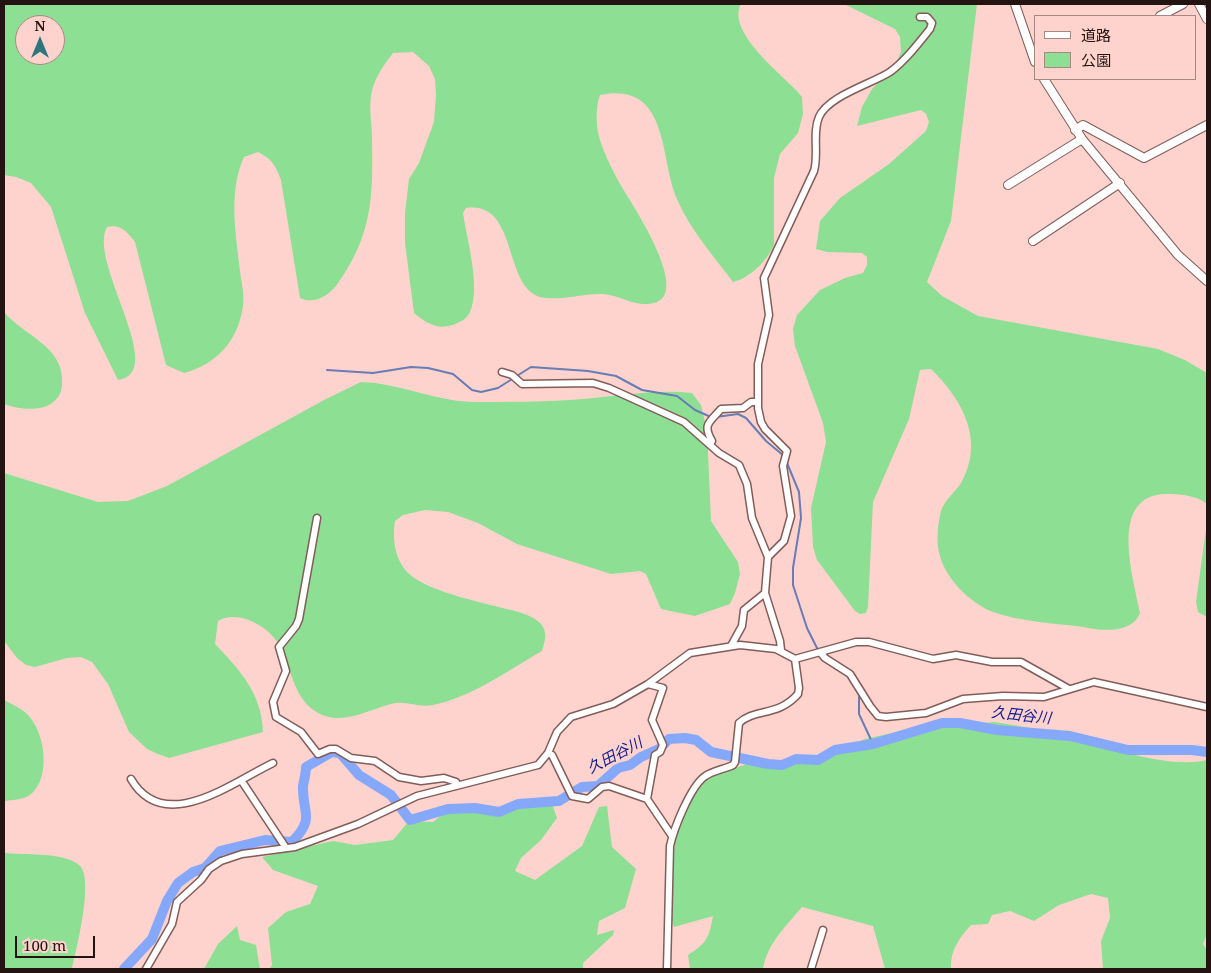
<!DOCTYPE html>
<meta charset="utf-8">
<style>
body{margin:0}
#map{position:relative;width:1211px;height:973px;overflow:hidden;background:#ffd3cd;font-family:"Noto Serif","Noto Sans JP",serif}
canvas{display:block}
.frame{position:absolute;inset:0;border:5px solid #231412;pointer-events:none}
.legend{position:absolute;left:1034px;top:15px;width:162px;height:65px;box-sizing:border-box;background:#ffd3cd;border:1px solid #a78782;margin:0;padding:6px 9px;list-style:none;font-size:15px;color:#231412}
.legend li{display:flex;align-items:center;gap:10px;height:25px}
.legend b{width:25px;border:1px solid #a78782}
.north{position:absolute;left:15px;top:15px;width:50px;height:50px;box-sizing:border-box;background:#ffd3cd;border:1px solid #a78782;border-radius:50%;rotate:0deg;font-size:14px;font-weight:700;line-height:20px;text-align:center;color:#231412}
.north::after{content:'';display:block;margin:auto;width:18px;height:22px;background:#2d767e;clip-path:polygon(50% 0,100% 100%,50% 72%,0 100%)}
.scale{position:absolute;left:15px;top:936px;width:80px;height:22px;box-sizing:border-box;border:2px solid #231412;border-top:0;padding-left:6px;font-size:15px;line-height:18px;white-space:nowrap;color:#231412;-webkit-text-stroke:4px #ffd3cd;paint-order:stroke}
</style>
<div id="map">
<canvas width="1211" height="973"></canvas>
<div class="frame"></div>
<ul class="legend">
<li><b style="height:6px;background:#fff"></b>道路</li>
<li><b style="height:14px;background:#8ddf94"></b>公園</li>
</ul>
<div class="north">N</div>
<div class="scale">100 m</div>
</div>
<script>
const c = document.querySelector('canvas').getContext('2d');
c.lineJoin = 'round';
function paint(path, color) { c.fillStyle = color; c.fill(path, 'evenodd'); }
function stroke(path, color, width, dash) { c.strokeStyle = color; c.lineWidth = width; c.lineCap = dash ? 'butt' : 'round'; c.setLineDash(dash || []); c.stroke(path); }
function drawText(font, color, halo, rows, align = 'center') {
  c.font = font + ' "Noto Serif","Noto Sans JP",serif'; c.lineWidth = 5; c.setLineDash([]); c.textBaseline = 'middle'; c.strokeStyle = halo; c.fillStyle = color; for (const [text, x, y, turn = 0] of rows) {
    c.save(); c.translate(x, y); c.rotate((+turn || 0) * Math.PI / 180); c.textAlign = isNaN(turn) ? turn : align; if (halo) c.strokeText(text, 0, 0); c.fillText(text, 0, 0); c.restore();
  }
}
paint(new Path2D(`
 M4,4H741C726,31 780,73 797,91L802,97L803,114L798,133L780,154L774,178V245C767,261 750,278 733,282C713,255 690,230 677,199C659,158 670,81 600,95C596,106 596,120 598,132C601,148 612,169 620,184C630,201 693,294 654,303C637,308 620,295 603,294C584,293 565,300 546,298C501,295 521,200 466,208L463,213C467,240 481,287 470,312C467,319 459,323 452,325C437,330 426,323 414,313L405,243V213L409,179L419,163L434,122L436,95L435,79L429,66L413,52L393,53C383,66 373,80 371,96C369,110 372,125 372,138C373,195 373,234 338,283C330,295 315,305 300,298L281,180C276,166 272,159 258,152L244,157C228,192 236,235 240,271C241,282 245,295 243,306C238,341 217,364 184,373L166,365L135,242C127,232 121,224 107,227C87,262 170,373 118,380L85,313L51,207L31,183L16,177L4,175ZM25,25H55V55H25Z
 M831,4H977L951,221L927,282L942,296L978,316L1158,349L1185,360L1207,373V510L1206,503C1195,495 1179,494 1166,494C1107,495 1134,579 1140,613C1132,634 1101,631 1083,627C1054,623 1021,622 993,612C970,603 944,578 939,552C936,540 938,523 941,511C944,501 955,492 961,483C985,441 963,400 931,369L920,370L909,419L873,502L868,607L866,613L860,614L855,611L817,560L813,547L811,508L826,442L823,423L795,346L793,329L797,315L820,290L845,278L863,273L867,265V257L862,253L827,252L816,249L820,221L840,198L889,164L926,131L929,122L926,114L921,110L857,126L862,107L872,89L895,65L901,52L900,37L895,29L846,5Z
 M4,312C23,335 65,347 62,383C62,392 59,398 52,403C40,412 17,409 4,404Z
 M361,382C400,383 433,401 473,402C509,402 547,402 583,399C619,396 657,389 692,393L701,405L707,430L711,521L738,562L740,574L735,593L730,604L695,616L661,609L646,574L640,571L611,574L517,544L478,523L448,512L425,510L403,515L395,521C392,541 395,564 413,577C435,593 484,603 511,610C522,613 539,617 544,629C547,636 544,644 542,651C507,671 472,697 433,705C419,708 405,700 391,704C369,710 341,726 318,713C292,698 292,667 279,645C269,626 237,609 218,621L215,644C240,670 262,694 263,732L169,758L158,754L147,749L129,732L108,684L92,662L81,657L67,658L35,667L26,665L17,658L4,641V473L98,502L128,501L167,486L324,400Z
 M1207,522V617L1198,612L1196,602Z
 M4,700C11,704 21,708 27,714C45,731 52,778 30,795C22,800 12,800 4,801Z
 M994,722C1016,725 1037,729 1058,734C1100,744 1166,770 1207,760V934L1203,944L1207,950V969H1103L1101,941L1110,918L1108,898L1091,894L1059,905L1034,921L1010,911L992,915L988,924L971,925C959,938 950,951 951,969H885L873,926L802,907C786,926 767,944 763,969H690L688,955C707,943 709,938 713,916L674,927L670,917L675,837L680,817L702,781L711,776L753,762L778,766L798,761H820L832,753L865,739L910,729Z
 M525,802L552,804L557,818L541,840L521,858L515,871L535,880L582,846L599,807L607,806L612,847L636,869L625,908L599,921L597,935L614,930L613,935L583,963V969H269L272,965L268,928L286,912L310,904L318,886L273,870L262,857L333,841L355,845L393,840L409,821L433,822L447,811L465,810L496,815Z
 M4,853C23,855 64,852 79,865C95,877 76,950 72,969H4Z
 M237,926L240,940L256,945L260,969H204L218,944Z`), '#8ddf94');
stroke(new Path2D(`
 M327,370L373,373L411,367L428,368L453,374L472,390L481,392L498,388L531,367L588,371L616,376L642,390L677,396L695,410L711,417
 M716,417L738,414L746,418L766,441L784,456
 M787,463L799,492L801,518L793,568V585L807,628L819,652
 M828,663L840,671
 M859,694V714L873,744`), '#687cb5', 2);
stroke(new Path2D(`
 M124,969L152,939L167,901L178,883L193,872L205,868L220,851L265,840L292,842C316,817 302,814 303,786C304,780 306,774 306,767L332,752L340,753L359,775L391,795L410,820L448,809L475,808L499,812L518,804L559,801L582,787L598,786L618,768L630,765L641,757L659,749L669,739L685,738L696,740L711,752L768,764L782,765L796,759L818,760L835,750L873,744L942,723H960L997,730L1070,736L1128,750H1192L1207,752`), '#86a8fb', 10);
const minor = new Path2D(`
 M502,372L512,375L522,384L593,383L609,388L684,422L719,453L739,465L747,484L752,518L768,557
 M710,444L712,441C702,424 710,422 721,409L743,408L751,402H757
 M317,518L299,619L296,626L279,647L286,671L273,702L276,717L301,732L318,754L330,749H336L351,758L375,761L399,777L421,781L444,778L456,782L457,785
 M731,646L742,626L744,610L765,593
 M781,650L780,641L765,593L768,557L784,541L791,516L783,466L787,451L765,429L761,422L758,408V364L769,315L764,278L814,171C819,154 812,133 819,117C828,96 871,84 890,72C905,61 918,44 930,29L932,23L927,17H920
 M820,652L825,658L850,674L870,706L878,716L886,717L926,713L963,699L1003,696L1044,697L1094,682L1207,707
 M548,753L552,755L572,796L588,799L602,787L609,786L647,799L672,836
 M131,779C164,836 233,782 273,763
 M241,780L286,848
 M647,799L655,755L660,752L663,745L652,720L663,688L648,684
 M146,969L172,924L177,902L201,880L209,869L221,861L242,854L295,847L358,824L417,796L538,765L548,753L557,732L571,717L613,704L648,684L690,653L740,645L776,649L795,659L856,642H869L933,659L956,655L992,662H1021L1069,689
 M667,969L670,846C674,828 690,788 704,777C711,771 725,769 733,765L735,762L739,723C755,708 778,717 798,694L799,688L795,659
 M811,969L823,930`);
const tertiary = new Path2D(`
 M1015,4L1035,62
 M1199,4L1207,19
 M1160,16L1183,4
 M1044,79L1082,139L1178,255L1207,281
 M1075,130L1083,125L1144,158L1207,125
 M1008,185L1082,139
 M1033,241L1120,183`);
stroke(minor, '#825c58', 9);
stroke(tertiary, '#825c58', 10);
stroke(minor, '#fff', 6);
stroke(tertiary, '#fff', 8);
drawText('italic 15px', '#0c1c92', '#ffd3cd', [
 ["久田谷川",1021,716,6],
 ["久田谷川",615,756,-28]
]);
</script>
